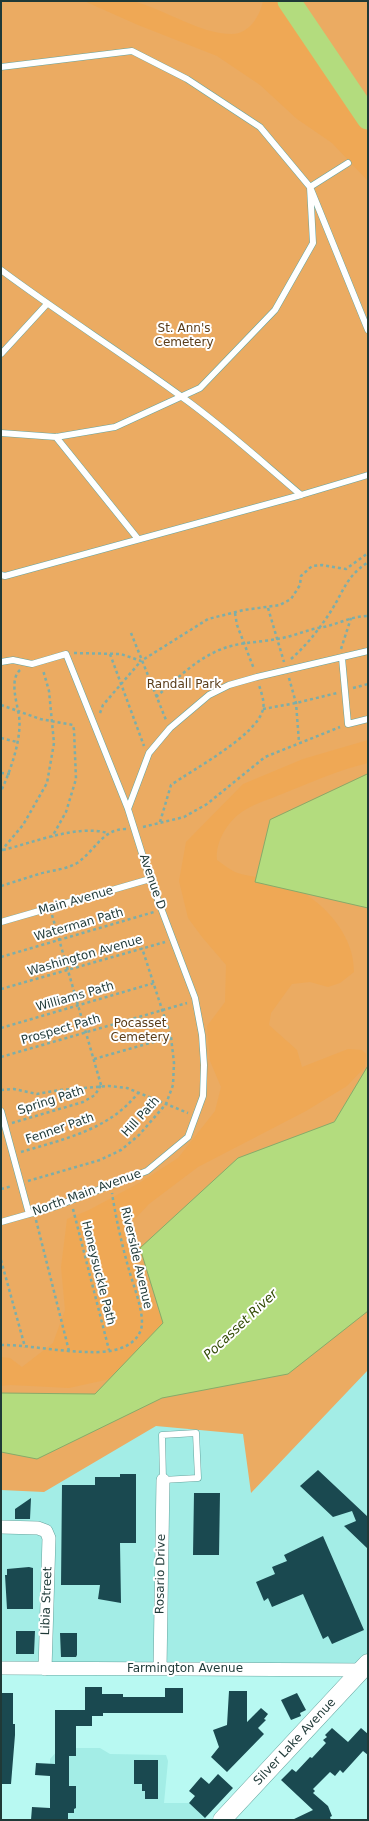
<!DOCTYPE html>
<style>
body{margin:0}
#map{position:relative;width:369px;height:1821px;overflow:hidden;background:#b8f9f2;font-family:"DejaVu Sans",sans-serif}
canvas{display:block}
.frame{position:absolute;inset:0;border:2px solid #1f3937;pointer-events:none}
</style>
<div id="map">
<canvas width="369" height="1821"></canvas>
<div class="frame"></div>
</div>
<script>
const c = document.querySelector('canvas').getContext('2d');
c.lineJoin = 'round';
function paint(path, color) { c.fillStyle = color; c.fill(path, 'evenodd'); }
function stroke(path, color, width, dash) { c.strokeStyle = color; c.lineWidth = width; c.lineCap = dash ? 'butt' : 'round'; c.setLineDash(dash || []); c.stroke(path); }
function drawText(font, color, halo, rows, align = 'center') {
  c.font = font + ' "DejaVu Sans",sans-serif'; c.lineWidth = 4; c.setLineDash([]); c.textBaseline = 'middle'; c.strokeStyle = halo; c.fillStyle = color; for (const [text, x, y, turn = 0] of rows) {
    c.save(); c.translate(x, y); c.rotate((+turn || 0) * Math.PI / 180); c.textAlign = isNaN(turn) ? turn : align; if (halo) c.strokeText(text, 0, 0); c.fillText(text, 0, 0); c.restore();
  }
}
paint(new Path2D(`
 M368,1321V1670L1,1669V1472Z
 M64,1748H100L110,1754L166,1755L168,1761L164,1803H190L208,1820H48L51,1810L50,1759L59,1749Z`), '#a3ede6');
paint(new Path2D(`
 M1,1H368V1370L251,1493L243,1434L156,1426L44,1492L1,1490Z`), '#ebab62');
paint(new Path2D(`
 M84,1C97,1 125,0 136,2C166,10 200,34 232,34C249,34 260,16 263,1H281L286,3L302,32L312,37L327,51L322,59L336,85L350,99L368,126V184L367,180L332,143L297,119L260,85L217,56L138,25Z
 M368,740V763C338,770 310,783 282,794C270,799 256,803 245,810C229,819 215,841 217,860C223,864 229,869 235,872C248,877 264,877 278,881C315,892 355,931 354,972L340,983L328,987L310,982L292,984L271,1013L269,1025L297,1050L302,1067L348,1049L362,1050L366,1054L365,1067L347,1086L306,1111L198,1167L149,1204L132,1222L130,1230L131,1248L163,1322L157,1345L110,1379L69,1388L10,1385L1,1386V1357L10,1358L22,1367L53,1343L65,1310L61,1267L67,1219L89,1210L139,1183L178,1158L215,1111L221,1087L210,1061L207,1026L225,1002L226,965L202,937L188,918L179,881L186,842L243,784L303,759Z`), '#efa855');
const water = new Path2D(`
 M368,774V908L255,882L270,820Z
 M368,1066V1311L288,1374L162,1398L37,1459L1,1452V1393L95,1394L163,1323L140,1248L238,1158L334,1122Z`);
paint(water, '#b3dc7e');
stroke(water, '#87ab69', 1);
stroke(new Path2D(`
 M289,1L368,118`), '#b3dc7e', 23);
paint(new Path2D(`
 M318,1470L368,1517V1549L344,1526L356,1521L352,1511L333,1517L300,1486Z
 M120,1474H136V1543H120L121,1603L98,1599L100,1585H61L62,1485H95V1477H120Z
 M194,1493H220L219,1555H193Z
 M31,1498L30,1519H15V1509Z
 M323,1536L364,1630L332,1644L328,1636L323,1639L303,1594L272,1607L268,1598L264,1601L256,1582L275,1574L272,1567L287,1561L284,1555Z
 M29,1567L33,1568V1609H7L5,1575H7V1569Z
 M16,1631H35L34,1654H16Z
 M60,1633H77V1655L76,1657H61Z
 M85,1687H102V1694H123V1697H165V1688H183V1713H103V1716H92V1726H76V1756H69V1786H76V1808L74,1809V1813H68V1820H31L32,1807L50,1808V1776L35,1775L36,1763L55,1764V1710H85Z
 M229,1691H247V1722L261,1708L268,1714L264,1719L266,1720L258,1728L264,1734L227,1772L211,1757L219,1747L213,1730L227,1725Z
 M1,1693H13V1724H15V1735L11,1784H1Z
 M297,1693L306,1710L300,1713L301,1716L291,1720L281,1700Z
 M332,1728L348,1742L361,1728L368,1734V1755L363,1751L343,1773L340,1770L335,1776L330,1772L313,1789L315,1791L313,1793L328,1806L332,1816L330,1817L331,1820H292L313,1810L281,1780L292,1769L296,1772L310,1757L312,1758L326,1743L323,1740L327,1737L325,1735Z
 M134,1760H158V1799H145V1791H142V1784H134Z
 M218,1774L233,1788L205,1818L189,1803L195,1796L189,1791L201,1777L209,1784Z`), '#1a4950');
const lane = new Path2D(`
 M1,67L132,51L187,79L260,127L310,187L368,330
 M1,270C60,314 122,353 182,397C224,427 262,462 301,495
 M1,354L47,304
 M1,433L56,437L115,427L200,388L275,310L313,243L310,187L348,163
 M56,437L138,539
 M1,575L5,576L301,495L368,475
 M342,658L348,724L368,719
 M1,662L13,660L32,664L66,654L128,809L150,879L195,998L202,1035L204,1065L203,1096L188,1137L147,1171L54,1207L1,1222
 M128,809L149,753L170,728L209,695L229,685L257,677L368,651
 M1,922L150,879
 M1,1111L29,1214
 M196,1433L198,1478L163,1480L162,1435Z`);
const street = new Path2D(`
 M1,1527L38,1528L46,1531L49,1538L45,1669
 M1,1668L366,1670
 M160,1669L163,1480`);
const secondary = new Path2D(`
 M222,1820L368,1663`);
stroke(lane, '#66a49e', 7);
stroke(street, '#66a49e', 14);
stroke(secondary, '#66a49e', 19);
stroke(new Path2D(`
 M268,608L284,662
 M235,613L237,625L254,669
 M131,633L166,720
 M341,649L351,618
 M74,653L121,654L141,661L208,619L244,610L280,605L291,599L300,585L301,576L312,566L322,565L346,569L368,553
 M110,654L144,746
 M291,659C307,645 320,628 331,611C345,589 345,578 368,562
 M20,670C10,679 16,699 18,711L40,719L73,725L74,730L76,779L66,812L52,837
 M289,678L296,703L299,742
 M353,688L368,684
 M156,697C179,677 201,654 231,646C246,642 262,642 277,639C291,637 304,631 318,628C335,626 350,616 368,616
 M1,705L18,711C24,733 11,770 1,791
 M263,709L296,703L337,693
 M100,713L103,705L141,661
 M1,738L17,742
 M1,773L10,774
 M160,822L171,785C192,770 258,735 263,709C265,702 261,692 259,685
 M143,827L184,817L207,804L265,757L340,727
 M3,850C32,843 78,824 107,833
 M1,851L23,825L47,783L54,743L49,691L43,670
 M1,886C14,882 26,878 39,874C52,870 65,870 77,863C96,850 102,829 126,829
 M52,915L101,1085
 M1,957L154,912
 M1,989L165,942
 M1,1028L154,983
 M1,1057L187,1003
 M94,1059L171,1037
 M1,1090L14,1089L37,1094L60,1090L109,1086L127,1088L188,1113
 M12,1123L83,1102L95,1095L101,1085
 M21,1152C64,1139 109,1130 138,1093
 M28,1181L100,1160L121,1150L139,1135L166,1104L173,1085L174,1063L171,1037L142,948
 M1,1189L12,1186
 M73,1209L109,1350
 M36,1220L69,1351
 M1,1260L25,1347
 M1,1345C30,1345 60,1352 89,1352C106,1353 132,1350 140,1332C147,1318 133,1285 129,1270C122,1245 116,1219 112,1193`), '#7caea9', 2.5, [3, 3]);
stroke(lane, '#fff', 6);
stroke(street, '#fff', 13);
stroke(secondary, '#fff', 18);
drawText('12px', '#593c19', '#fff', [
 ["St. Ann's",184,329],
 ["Cemetery",184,343],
 ["Randall Park",184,685],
 ["Pocasset",140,1024],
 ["Cemetery",140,1038]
]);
drawText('12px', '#1f3937', '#fff', [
 ["Avenue D",152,882,71],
 ["Main Avenue",76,901,-16],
 ["Waterman Path",79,925,-16],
 ["Washington Avenue",85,956,-16],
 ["Williams Path",75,997,-16],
 ["Prospect Path",61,1030,-16],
 ["Spring Path",51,1101,-18],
 ["Hill Path",141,1117,-48],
 ["Fenner Path",60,1129,-19],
 ["North Main Avenue",87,1193,-20],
 ["Riverside Avenue",136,1258,77],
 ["Honeysuckle Path",98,1273,76],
 ["Rosario Drive",161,1574,-89],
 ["Libia Street",47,1601,-88],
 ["Farmington Avenue",185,1669],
 ["Silver Lake Avenue",295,1742,-47]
]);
drawText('italic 13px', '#344c07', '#fff', [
 ["Pocasset River",241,1325,-43]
]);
</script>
